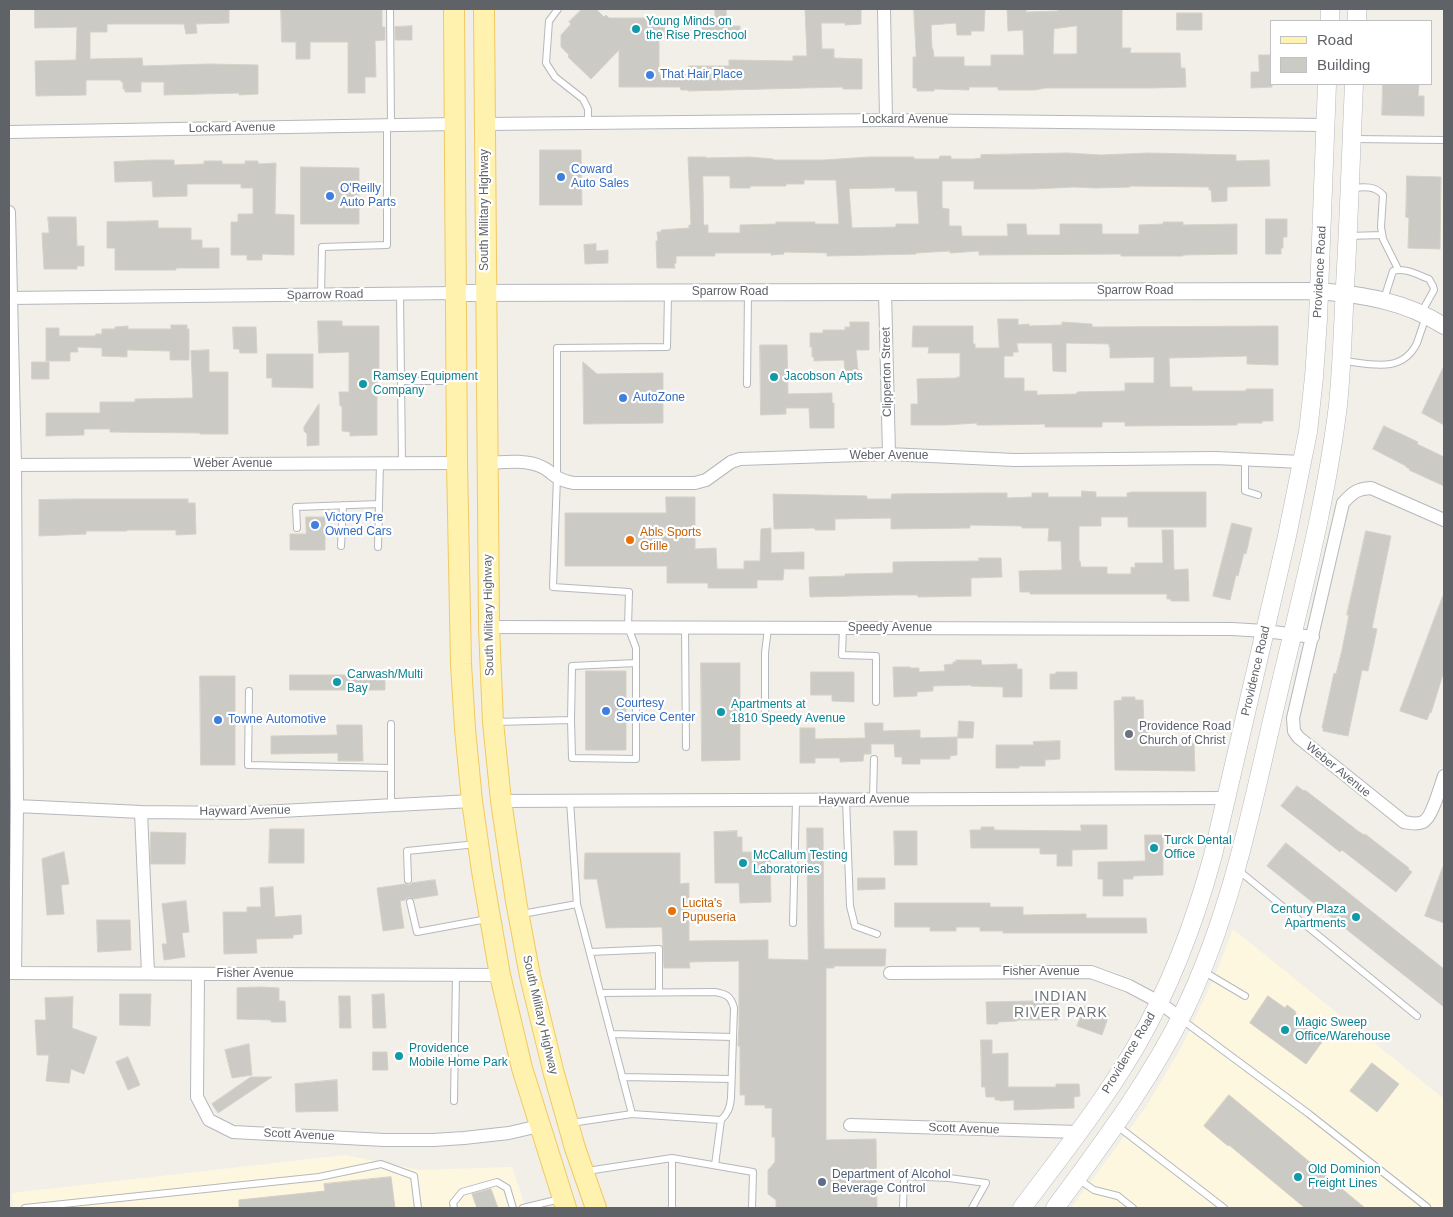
<!DOCTYPE html>
<style>
body{margin:0}
#map{position:relative;width:1453px;height:1217px;overflow:hidden;background:#f1efe8;font-family:Helvetica,sans-serif}
canvas{display:block}
.frame{position:absolute;inset:0;border:10px solid #5f6368;pointer-events:none}
.legend{position:absolute;left:1270px;top:20px;width:162px;height:65px;box-sizing:border-box;background:#fff;border:1px solid #bfc1c3;margin:0;padding:6px 9px;list-style:none;font-size:15px;color:#5f6368}
.legend li{display:flex;align-items:center;gap:10px;height:25px}
.legend b{width:25px;border:1px solid #bfc1c3}
</style>
<div id="map">
<canvas width="1453" height="1217"></canvas>
<div class="frame"></div>
<ul class="legend">
<li><b style="height:6px;background:#fff2af"></b>Road</li>
<li><b style="height:14px;background:#cccac5"></b>Building</li>
</ul>
</div>
<script>
const c = document.querySelector('canvas').getContext('2d');
c.lineJoin = 'round';
function paint(path, color) { c.fillStyle = color; c.fill(path, 'evenodd'); }
function stroke(path, color, width, dash) { c.strokeStyle = color; c.lineWidth = width; c.lineCap = dash ? 'butt' : 'round'; c.setLineDash(dash || []); c.stroke(path); }
function drawText(font, color, halo, rows, align = 'center') {
  c.font = font + ' Helvetica,sans-serif'; c.lineWidth = 4.5; c.setLineDash([]); c.textBaseline = 'middle'; c.strokeStyle = halo; c.fillStyle = color; for (const [text, x, y, turn = 0] of rows) {
    c.save(); c.translate(x, y); c.rotate((+turn || 0) * Math.PI / 180); c.textAlign = isNaN(turn) ? turn : align; if (halo) c.strokeText(text, 0, 0); c.fillText(text, 0, 0); c.restore();
  }
}
paint(new Path2D(`
 M1233,929L1444,1099V1208H1071L1146,1107L1182,1046L1214,978Z
 M345,1155L420,1170L512,1167L526,1208H13L12,1193Z`), '#fef7e0');
const building = new Path2D(`
 M35,9H229V23L196,24L197,33L186,34L184,24H107V32H90V59L142,58L143,66L208,64L258,65V94L239,95V93L164,95V82H141V92H125V89H123V82H121V80H86V95L36,96L35,61L76,60L77,27L35,28Z
 M281,9H382V27H385V40L375,41L376,77H365V93H348V42H310V59H296V42H282Z
 M582,9H596L604,17L606,15L609,18H665V38H659V75H688V66H729V60L793,61V56H807L805,9H861V24L845,25V23H821L822,49H834V58L862,59V89H843V87L688,91V90H681L680,87H619V50L591,79L568,57L569,55L561,47V35L571,24L569,22Z
 M715,9H726L727,26H740V38H702V23L715,24Z
 M914,9H985L984,31H971V35H957L956,23L931,25L932,49H933L934,57H964V66H991V55H1024L1023,30L1008,31L1007,9H1026V12L1058,11V9H1122V48H1131L1130,53H1180L1181,68H1185L1186,87L1152,88H1045L1035,90H998V87H969V90L934,89V91H917V88H913V57H916ZM1077,26V54H1053L1054,29Z
 M1177,13H1202V30H1177Z
 M412,26V40H395V27Z
 M1259,55H1272V87L1251,88V72H1259Z
 M1383,84H1419L1418,96H1424V116L1382,115Z
 M540,150H581L582,205H540Z
 M1068,153L1101,155L1148,153L1236,155V161L1269,160L1270,186L1227,187V201L1212,202L1211,190H1209V187L1130,186V187L1096,188L1074,187L1034,189H974V181H942V208L949,209V226H961L962,236H1008L1007,224H1026L1027,235H1060V224H1102V234H1139V225L1163,224V222H1183V225L1237,224V254L1183,255V256H1121V254L979,255V251L950,253V251L916,253V254L827,256V253L784,252V254L771,255V253H715V256H676V263L674,264L675,268H657L656,241H658L657,232H661V230L689,228V225H691L688,157H706V158L749,157L773,159V160H824L869,157H914V159H939L940,156H951V159H974L981,158V155ZM703,176H730V188H750V186H786V184H804V180H836L839,224H815V222H776V224L740,225V233H708V225H704ZM895,188V191H917L919,224H896V227L852,228L849,189Z
 M152,160H174V165L204,164V161H222V164H245V161H258V164L276,163L275,214L294,215V255L262,254V260H247V255H231V222H238V214H253V188H241V184H187V196L153,197L152,181L115,182L114,162Z
 M301,167L359,168V224H301Z
 M1407,176L1441,177L1440,249L1408,248L1409,218L1406,217Z
 M48,217H76L77,246H84V266H77V269H44L42,233H49Z
 M1266,219H1287V237H1283V248H1281V254H1266Z
 M158,221V228H191V240H202V248H219V268H176V270H115V248H107V222Z
 M596,244V251L608,250V263L585,264L584,245Z
 M998,319H1018V325L1029,324V326L1062,325V322L1092,324V327L1278,326V365L1247,364V356L1169,358L1170,387H1192V391H1246V389H1273V421H1262V423H1237V425L1125,426V422H1102V427H1045V424L989,425H977V423L945,425H911V404H918L917,379L957,378V377H960V353H928L929,347H912L913,326H973V344H975V348H999ZM1017,343H1052L1053,371L1066,372V343L1109,344V347H1110V358L1154,357V383H1125V391L1077,392V394L1037,395V391H1024V378H1004V356H1013V352H1018Z
 M318,321H342V326H379V369H377V435L350,436V432L342,431V406H340L339,392H349V352L319,353Z
 M850,322H869V350H856L858,370L845,371L844,360L814,361V357H812V347H810V333H823V330H845V327H850Z
 M171,325H187V329H189V360H170V351L127,350V357L102,356V348L77,347L78,352H70V361H46V328H59V336H95L96,334H102V329H115V327L128,326V329H171Z
 M233,327H256L257,353H240L239,349H234Z
 M760,345H787L788,394L832,393V403H834V428H810L809,408H786V414L761,415Z
 M209,350V372H228V434H200V433L110,432V429H84V435L46,436V413H100V402H135V399L193,398L191,351Z
 M267,354H313V388L272,387V378H267Z
 M32,362H49V379H32Z
 M583,362L597,374L663,373V423L584,424Z
 M1444,366V425L1422,413Z
 M319,404V445L307,446V434L304,431V427Z
 M1384,426L1418,442L1417,444L1444,457V486L1409,470L1410,469L1406,467V466L1373,449Z
 M1082,491L1096,492V497H1127V493L1132,492H1206V527H1128V517H1101V526H1079V561H1080L1081,567H1107V574H1131V567L1135,568V563H1163L1162,530H1173L1174,570L1188,569L1189,601H1171V599H1167V594H1030V592H1020L1019,571L1062,570L1061,541H1048L1049,528H1022V526L970,525V528L891,529V518L835,519V530H815V529L814,528L774,529L773,494L867,496V499H891L892,494L982,493H1007V498L1032,497V493H1048V497H1081Z
 M666,497H695V549L716,548L717,569H744V561H760L761,529L771,528V553L804,552V569H784L783,580H757V588H708V583H667V566H565V513H666Z
 M75,499H188V503H195L196,534L176,535V530H127V531H86V534L39,536V500Z
 M306,517H325V550H290V534H306Z
 M1232,523L1252,528L1246,554L1244,553L1238,576L1236,575L1230,600L1213,596Z
 M1366,531L1391,536L1372,628L1377,629L1368,671L1362,670L1348,736L1323,731V728H1322L1334,673L1336,674L1342,650L1349,615H1347Z
 M979,558H1001L1002,577L971,578V596L918,597V595H893L810,597L809,577L845,576V574L893,573V562L979,561Z
 M1443,596H1444V671L1431,713L1430,712L1427,720L1400,711Z
 M956,660H981L982,665L1017,664V669H1022V697H1003V687L971,686V685L933,686V691L917,692V696L894,697L893,667H910V668H919V672L945,671L944,665L953,664V662H956Z
 M701,663H740V760L702,761Z
 M586,671H626V750H586Z
 M811,672H854V702L832,701V695H811Z
 M1056,672H1077V689H1050V674H1056Z
 M290,675H385V690H290Z
 M200,676H235V765H201Z
 M1122,697H1135V700H1143L1144,728L1162,743H1194L1195,771L1115,770L1114,701L1122,700Z
 M959,721L974,722L973,738H958Z
 M865,723H883V731L920,730V738L957,737V755L950,756V759H920V764H902V757H895L894,744H871V754H864L863,761L840,762V758H815V763H800V728H815V739L865,738Z
 M337,725H362L363,761H338V753L271,754V736L337,735Z
 M1060,741V759L1045,760V766H1019V768H996V745H1034L1033,742Z
 M1297,786L1304,791L1305,790L1358,831L1364,835L1365,834L1409,868L1408,869L1412,872L1396,892L1342,850L1340,852L1281,806Z
 M1081,825H1107V849L1072,850V866H1057V854H1040V848H971L970,830H981V827H994V830L1081,831Z
 M807,828H823L824,949H886L885,966H834V968H826V1140L876,1139L877,1208H776V1200L768,1194V1170L775,1162V1137H772V1108H765V1105H745V1095H740V1046H738L739,1026V961L689,962L690,968H664L662,927L606,928L597,879H584L585,853H680V884L689,883V941L768,940V959L808,960Z
 M270,829H304V863H269Z
 M737,831V837H742V852H770L771,902L740,903L739,883H715L714,832Z
 M894,831H917V865H895Z
 M151,832L186,833L185,864H151Z
 M1145,835H1163V875L1133,876V879H1123V896H1103V879H1098V862L1145,861Z
 M1286,843L1444,969V1007L1267,866Z
 M64,852L69,884L61,885L64,914L47,915L42,859Z
 M1443,867H1444V923L1425,916Z
 M858,878H885V889L858,890Z
 M435,880L438,895L414,899L409,897L405,900L400,901L404,928L383,931L377,888L405,884L409,885L412,883Z
 M273,887L275,917L301,915L302,934L293,935V938L256,939L257,953L224,954L223,912H247V907H261L260,888Z
 M186,901L189,932L182,933L185,957L164,960L162,944H167L162,904Z
 M895,903H990V907H1023V915L1086,914V918H1146L1147,933H1003V931H980V927H956V931H930V927H895Z
 M97,920H130L131,950L98,952Z
 M261,987L279,988V1001H285L286,1022H271V1020L237,1019V988Z
 M120,994H151L150,1026L120,1025Z
 M384,994L386,1028H373L372,995Z
 M1052,995V999H1058V1020H1017V1021L998,1022V1024H987L986,1002L1033,1001L1034,996Z
 M339,996H350L351,1028H340Z
 M1268,996L1285,1008L1287,1005L1295,1011L1298,1022L1318,1036L1316,1038L1322,1042L1306,1064L1250,1023Z
 M73,997L72,1028L97,1037L84,1074L71,1069L69,1083L46,1081L49,1055H37L35,1020H46L45,998Z
 M1085,1006L1109,1015L1102,1035L1077,1026Z
 M981,1040H992V1054L1008,1053V1087H1056V1084H1079L1080,1096L1074,1097V1108L1014,1110V1100L1000,1101L999,1100H995V1097H986L985,1087H982Z
 M249,1044L252,1075L232,1078L225,1050Z
 M373,1052H387L388,1070H373Z
 M128,1057L140,1085L128,1090L116,1062Z
 M1372,1063L1399,1084L1377,1112L1350,1091Z
 M251,1077H272L218,1113L212,1104Z
 M337,1080L338,1111L296,1112L295,1084Z
 M1229,1095L1365,1208H1305L1229,1145L1228,1146L1204,1126Z
 M391,1177L395,1208H239V1200L325,1191L324,1184Z
 M491,1189L498,1208H477L472,1194Z`);
paint(building, '#cccac5');
stroke(building, '#d6d1c6', 1);
const service = new Path2D(`
 M390,9L391,125
 M558,9L549,21L546,63L555,77L583,99L588,109V123
 M1353,139L1444,140
 M1350,188C1363,187 1374,185 1383,195L1381,227L1383,239L1398,269
 M1348,236L1382,235
 M400,294L402,463
 M321,295L322,247L387,245V125
 M1384,299L1393,271C1404,267 1418,275 1429,279L1433,286L1434,290L1421,313
 M1344,361C1371,364 1402,374 1417,343C1420,334 1423,325 1426,317
 M401,381H453
 M747,384L748,293
 M1245,460V491L1258,495
 M297,528L296,507L379,504
 M341,546L343,505
 M378,547L380,463
 M685,627L686,747
 M843,628L842,655L876,656V702
 M249,691L248,765L391,768
 M765,712V653L768,628
 M571,720L572,666L636,663
 M496,722L571,720L572,758L636,759V648L628,627L629,592L553,587L557,477V348L667,347L668,293
 M391,724V805
 M873,799L874,759
 M846,800L850,906L855,926L877,934
 M570,801L577,904L632,1114L721,1120L715,1165
 M1238,870L1417,1016
 M408,880L407,851L477,844
 M410,902L417,932L487,919
 M522,914L577,904
 M793,923L796,801
 M590,952L659,949V992
 M1203,971L1245,996
 M600,993L715,992C726,994 731,996 734,1008L731,1098C730,1108 728,1113 721,1120
 M1181,1019L1309,1114L1427,1207L1425,1208
 M611,1034L733,1037
 M622,1077L731,1079
 M454,1101L456,975
 M571,1123L632,1114
 M1116,1125L1224,1208
 M672,1158V1208
 M587,1171L672,1158L753,1172L752,1208
 M1078,1179L1094,1190L1118,1196L1133,1208
 M25,1208L319,1177L381,1164L414,1176L418,1208
 M454,1208L453,1203L462,1192L497,1182L507,1188L513,1208
 M523,1208L560,1199
 M903,1208L904,1176L949,1178L986,1183L972,1208`);
const minor = new Path2D(`
 M884,9L886,120
 M485,124L886,120L1326,125
 M9,132L455,124
 M9,212L15,465L17,806L15,973
 M885,291L889,454
 M9,298L457,293
 M487,463C504,462 526,459 542,467C547,469 551,473 555,476C561,480 567,482 574,483H695L706,480L731,462L740,459L889,454L1014,460L1215,458L1302,462
 M9,465L457,463
 M1444,520L1371,488C1357,489 1353,492 1343,503L1293,718L1294,731L1298,737L1404,822C1410,823 1417,825 1423,822C1432,818 1440,787 1444,776
 M489,627L1232,629L1265,631L1313,637
 M501,801L1227,798
 M17,806L141,812L242,813L472,801
 M141,812L148,973
 M9,973L500,975
 M890,973L1091,972L1129,986L1159,1002L1180,1018
 M198,974L197,1097L209,1120L233,1132L384,1140H433L464,1138L509,1133L539,1126
 M850,1125L1078,1132`);
const tertiary = new Path2D(`
 M457,293L1319,291C1364,295 1405,301 1444,326`);
const secondary = new Path2D(`
 M1330,21V9
 M1357,21V9
 M1022,1208C1061,1156 1102,1104 1135,1048C1170,988 1195,922 1213,855L1287,536L1308,432L1314,377L1318,319L1327,84
 M1055,1208C1102,1144 1150,1081 1185,1009C1228,919 1249,822 1271,725C1295,619 1325,513 1338,405C1342,365 1343,326 1345,286C1349,219 1351,151 1354,84`);
const primary = new Path2D(`
 M454,9L457,463L461,664L465,729L472,801L482,871L500,975L522,1068L566,1208
 M484,9L489,627L493,722L501,801L516,901L530,976L554,1074L575,1148L596,1208`);
stroke(service, '#b5b8bc', 8);
stroke(minor, '#b5b8bc', 14);
stroke(tertiary, '#b5b8bc', 18);
stroke(secondary, '#b6babf', 19);
stroke(primary, '#f2c960', 22);
stroke(service, '#fff', 6);
stroke(minor, '#fff', 12);
stroke(tertiary, '#fff', 16);
stroke(secondary, '#fff', 18);
stroke(primary, '#fff2af', 20);
for (const [x, y, r, color] of [
 [636,29,5,"#0f9aa8"],
 [650,75,5,"#3f7fe0"],
 [561,177,5,"#3f7fe0"],
 [330,196,5,"#3f7fe0"],
 [774,377,5,"#0f9aa8"],
 [363,384,5,"#0f9aa8"],
 [623,398,5,"#3f7fe0"],
 [315,525,5,"#3f7fe0"],
 [630,540,5,"#e8710a"],
 [337,682,5,"#0f9aa8"],
 [606,711,5,"#3f7fe0"],
 [721,712,5,"#0f9aa8"],
 [218,720,5,"#3f7fe0"],
 [1129,734,5,"#6b7280"],
 [1154,848,5,"#0f9aa8"],
 [743,863,5,"#0f9aa8"],
 [672,911,5,"#e8710a"],
 [1356,917,5,"#0f9aa8"],
 [1285,1030,5,"#0f9aa8"],
 [399,1056,5,"#0f9aa8"],
 [1298,1177,5,"#0f9aa8"],
 [822,1182,5,"#5c6f8a"]
]) { const dot = new Path2D(); dot.arc(x, y, r, 0, 2 * Math.PI); c.fillStyle = color; c.fill(dot); stroke(dot, '#fff', 2); }
drawText('12px', '#0d838f', '#fff', [
 ["Young Minds on",646,22],
 ["the Rise Preschool",646,36],
 ["Ramsey Equipment",373,377],
 ["Company",373,391],
 ["Jacobson Apts",784,377],
 ["Carwash/Multi",347,675],
 ["Bay",347,689],
 ["Apartments at",731,705],
 ["1810 Speedy Avenue",731,719],
 ["Turck Dental",1164,841],
 ["Office",1164,855],
 ["McCallum Testing",753,856],
 ["Laboratories",753,870],
 ["Century Plaza",1346,910,"right"],
 ["Apartments",1346,924,"right"],
 ["Magic Sweep",1295,1023],
 ["Office/Warehouse",1295,1037],
 ["Providence",409,1049],
 ["Mobile Home Park",409,1063],
 ["Old Dominion",1308,1170],
 ["Freight Lines",1308,1184]
], 'left');
drawText('12px', '#366cbe', '#fff', [
 ["That Hair Place",660,75],
 ["Coward",571,170],
 ["Auto Sales",571,184],
 ["O'Reilly",340,189],
 ["Auto Parts",340,203],
 ["AutoZone",633,398],
 ["Victory Pre",325,518],
 ["Owned Cars",325,532],
 ["Courtesy",616,704],
 ["Service Center",616,718],
 ["Towne Automotive",228,720]
], 'left');
drawText('12px', '#5f6368', '#fff', [
 ["Lockard Avenue",905,120],
 ["Lockard Avenue",232,128,-1],
 ["South Military Highway",485,210,-90],
 ["Providence Road",1320,272,-87],
 ["Sparrow Road",1135,291],
 ["Sparrow Road",730,292],
 ["Sparrow Road",325,295,-1],
 ["Clipperton Street",887,372,-91],
 ["Weber Avenue",889,456],
 ["Weber Avenue",233,464],
 ["South Military Highway",489,615,-91],
 ["Speedy Avenue",890,628],
 ["Providence Road",1256,671,-77],
 ["Weber Avenue",1338,770,39],
 ["Hayward Avenue",864,800,-1],
 ["Hayward Avenue",245,811,-1],
 ["Fisher Avenue",1041,972],
 ["Fisher Avenue",255,974],
 ["South Military Highway",540,1015,77],
 ["Providence Road",1129,1053,-59],
 ["Scott Avenue",964,1129,2],
 ["Scott Avenue",299,1135,3]
]);
drawText('12px', '#c56008', '#fff', [
 ["Abls Sports",640,533],
 ["Grille",640,547],
 ["Lucita's",682,904],
 ["Pupuseria",682,918]
], 'left');
drawText('12px', '#5b616d', '#fff', [
 ["Providence Road",1139,727],
 ["Church of Christ",1139,741]
], 'left');
drawText('12px', '#4e5e75', '#fff', [
 ["Department of Alcohol",832,1175],
 ["Beverage Control",832,1189]
], 'left');
c.letterSpacing = '1px';
drawText('14px', '#70757a', '#fff', [
 ["INDIAN",1061,997],
 ["RIVER PARK",1061,1013]
]);
c.letterSpacing = '0px';
</script>
